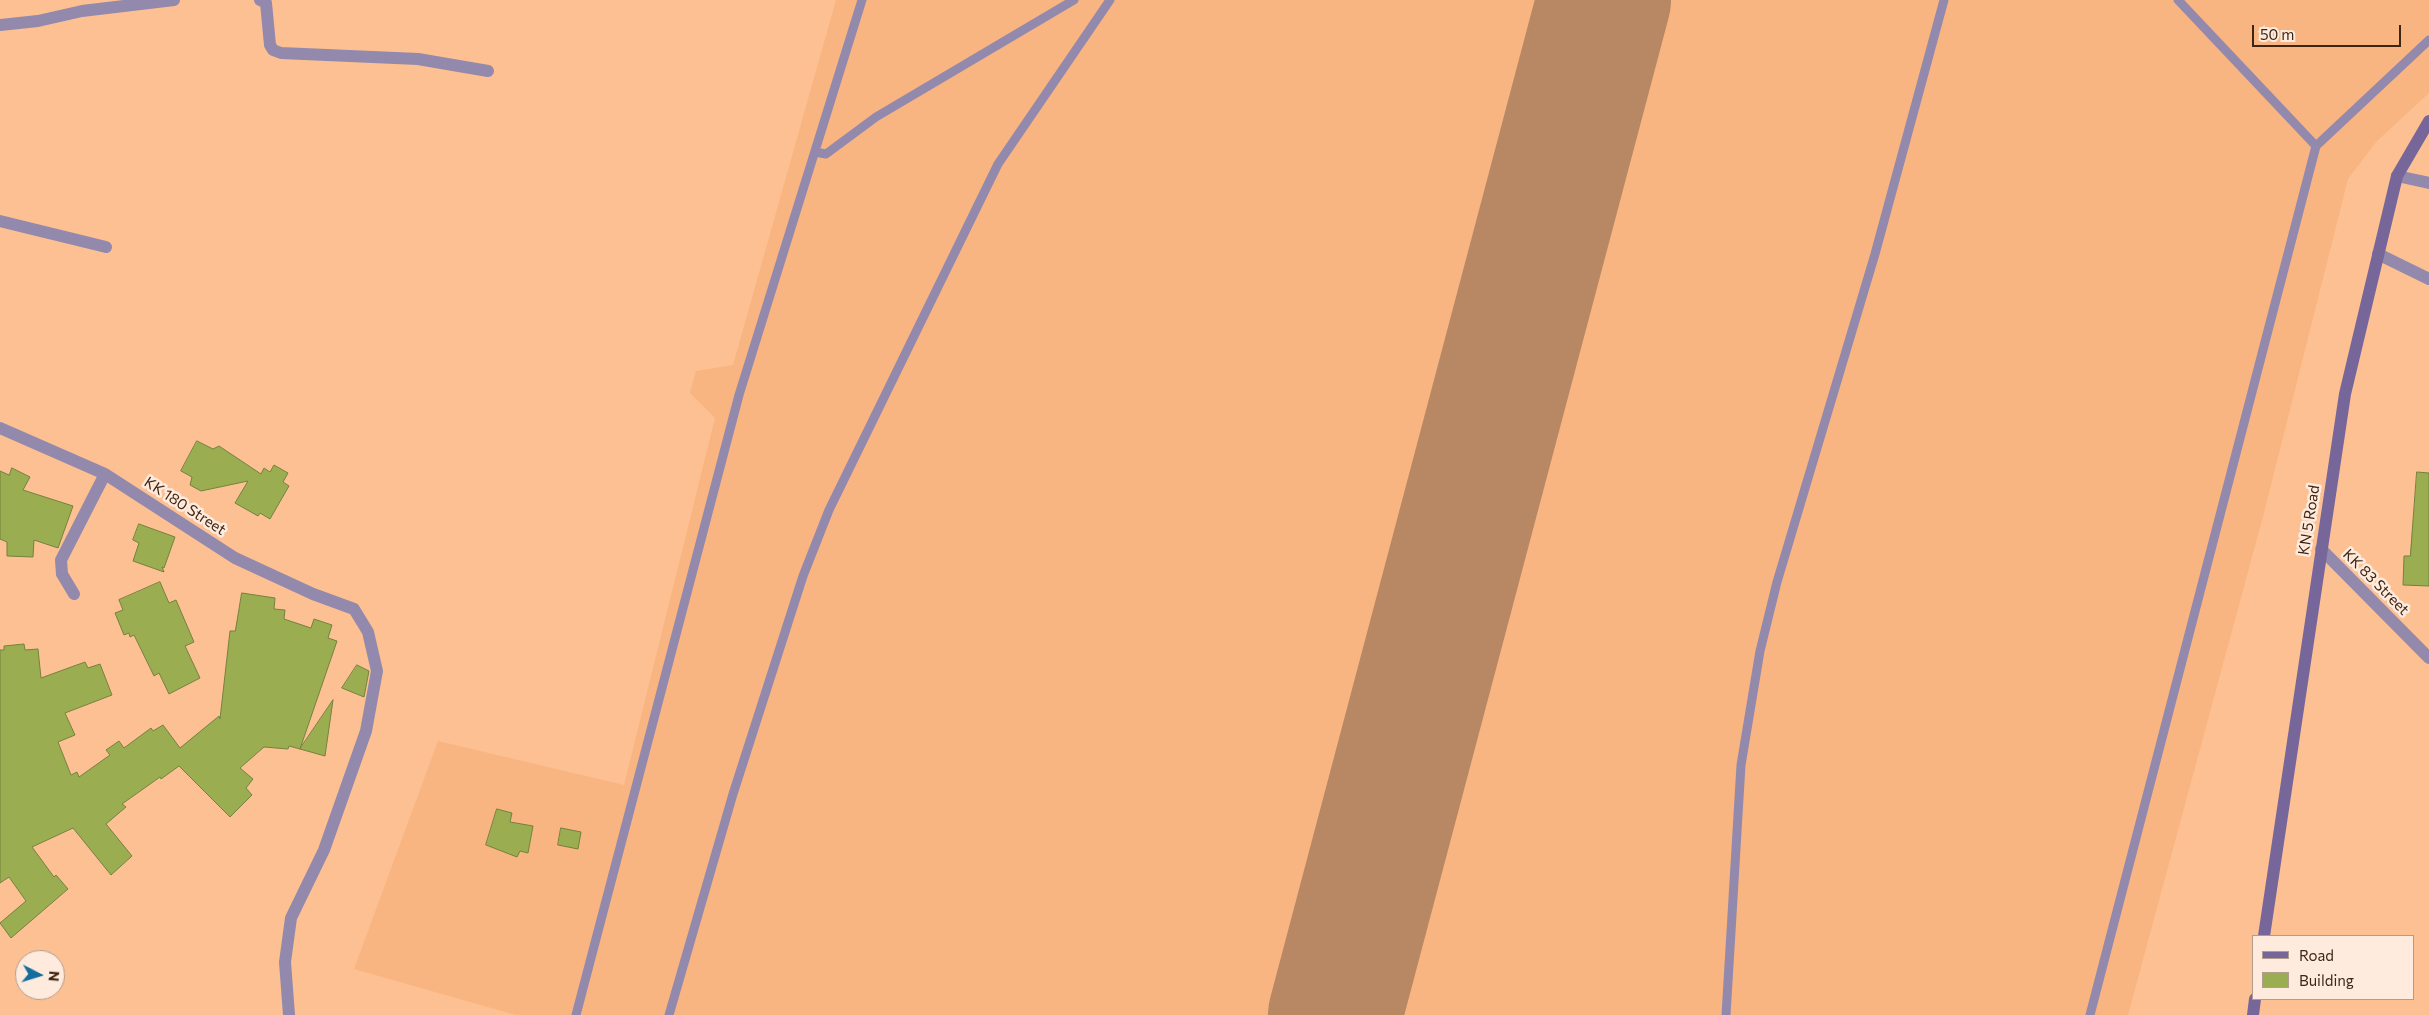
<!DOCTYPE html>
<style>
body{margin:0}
#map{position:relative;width:2429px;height:1015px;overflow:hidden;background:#fdc092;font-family:Commissioner,sans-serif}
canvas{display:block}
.legend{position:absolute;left:2252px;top:935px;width:162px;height:65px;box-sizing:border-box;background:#ffebde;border:1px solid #b29c8d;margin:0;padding:6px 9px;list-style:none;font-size:15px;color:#3e2613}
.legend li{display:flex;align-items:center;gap:10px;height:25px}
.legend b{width:25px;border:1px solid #b29c8d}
.north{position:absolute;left:15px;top:950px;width:50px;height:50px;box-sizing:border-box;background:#ffebde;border:1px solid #b29c8d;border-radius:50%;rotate:95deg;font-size:14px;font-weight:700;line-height:20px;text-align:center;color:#3e2613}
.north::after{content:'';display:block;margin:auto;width:18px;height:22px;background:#136e9d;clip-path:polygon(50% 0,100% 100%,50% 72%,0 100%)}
.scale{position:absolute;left:2252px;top:25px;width:149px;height:22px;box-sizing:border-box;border:2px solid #3e2613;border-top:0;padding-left:6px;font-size:15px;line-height:18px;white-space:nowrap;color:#3e2613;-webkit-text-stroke:4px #ffebde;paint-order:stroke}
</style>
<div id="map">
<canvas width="2429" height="1015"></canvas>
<ul class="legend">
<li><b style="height:6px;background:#77669a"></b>Road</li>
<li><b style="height:14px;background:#9bad51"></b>Building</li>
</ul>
<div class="north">N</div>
<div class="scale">50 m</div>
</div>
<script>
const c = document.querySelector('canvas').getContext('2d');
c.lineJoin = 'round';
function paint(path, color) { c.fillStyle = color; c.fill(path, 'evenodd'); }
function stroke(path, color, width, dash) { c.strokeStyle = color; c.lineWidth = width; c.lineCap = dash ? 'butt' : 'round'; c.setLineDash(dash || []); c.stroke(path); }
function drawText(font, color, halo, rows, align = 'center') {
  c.font = font + ' Commissioner,sans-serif'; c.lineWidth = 5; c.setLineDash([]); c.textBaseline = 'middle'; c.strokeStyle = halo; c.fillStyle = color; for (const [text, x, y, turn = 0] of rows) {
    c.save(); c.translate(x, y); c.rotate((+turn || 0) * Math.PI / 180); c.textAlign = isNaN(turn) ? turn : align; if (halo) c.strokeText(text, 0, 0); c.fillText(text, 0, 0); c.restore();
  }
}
paint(new Path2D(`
 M836,0H2429V93L2376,142L2348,179L2265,509L2128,1015H516L354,969L438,741L624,785L715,418L690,393L696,371L733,365Z`), '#f8b581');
stroke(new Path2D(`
 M1335,1015L1604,0`), '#b88864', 134);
const building = new Path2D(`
 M197,441L213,449L219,446L261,474L264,468L270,472L274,465L288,473L283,482L289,486L270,519L260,513L258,516L235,503L248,481L201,491L190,485L192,477L181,471Z
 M12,468L30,477L23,490L73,506L58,548L34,540L33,557L7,556V542L0,539V471L9,475Z
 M2417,472L2429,473V586L2403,585L2404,556H2410Z
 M139,524L175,537L164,568L162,567L164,572L133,561L139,543L133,540Z
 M160,582L169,603L176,600L194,642L185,646L200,678L169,694L159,673L154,676L134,635L130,637L129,633L124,635L115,613L123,610L119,600Z
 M242,593L275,598L274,609L285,610L284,619L311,628L314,619L332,625L328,638L337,641L300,749L289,746L288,749L264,747L240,768L253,779L246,788L252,795L230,817L179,766L161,779L160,777L122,804L126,807L106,824L132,856L111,875L73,828L32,847L54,877L56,875L68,889L11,938L0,923L26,901L9,877L0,883V650H4V646L24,644L25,650L38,649L41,678L85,662L88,668L100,664L112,695L65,713L75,735L58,742L71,775L77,772L79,777L110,755L106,750L119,741L124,748L151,728L153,731L163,725L180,748L219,716L220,719L230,631H235Z
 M357,665L369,671L364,697L342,688Z
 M333,700L325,756L300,749Z
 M497,809L512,813L510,822L533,826L528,853L520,851L517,857L486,845Z
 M561,828L581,832L578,849L558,845Z`);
paint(building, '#9bad51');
stroke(building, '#75813e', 1);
stroke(new Path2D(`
 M2178,0L2316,146
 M815,152L826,154L876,117L1074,0
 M576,1015L739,395L862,0
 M669,1015L733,794L803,576L829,510L998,164L1110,0
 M1726,1015L1741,765L1760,651L1777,582L1875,254L1944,0
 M2090,1015L2316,146L2429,40`), '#9389ac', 9);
stroke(new Path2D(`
 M260,0L266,3L270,45L273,50L281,53L418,59L488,71
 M0,25L38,21L82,11L174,0
 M2397,176L2429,183
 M0,221L106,247
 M2378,254L2429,279
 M0,428L105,474L235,558L313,594L354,609L368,632L377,671L366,731L324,850L291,918L285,962L289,1015
 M2321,549L2429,658
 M74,594L62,574L61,560L105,474`), '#9389ac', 12);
stroke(new Path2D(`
 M2264,936L2345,394L2397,176L2429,121
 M2253,1015L2255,999`), '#77669a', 12);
drawText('15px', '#3e2613', '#ffebde', [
 ["KK 180 Street",185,506,33],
 ["KN 5 Road",2309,520,-81],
 ["KK 83 Street",2376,582,45]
]);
</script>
